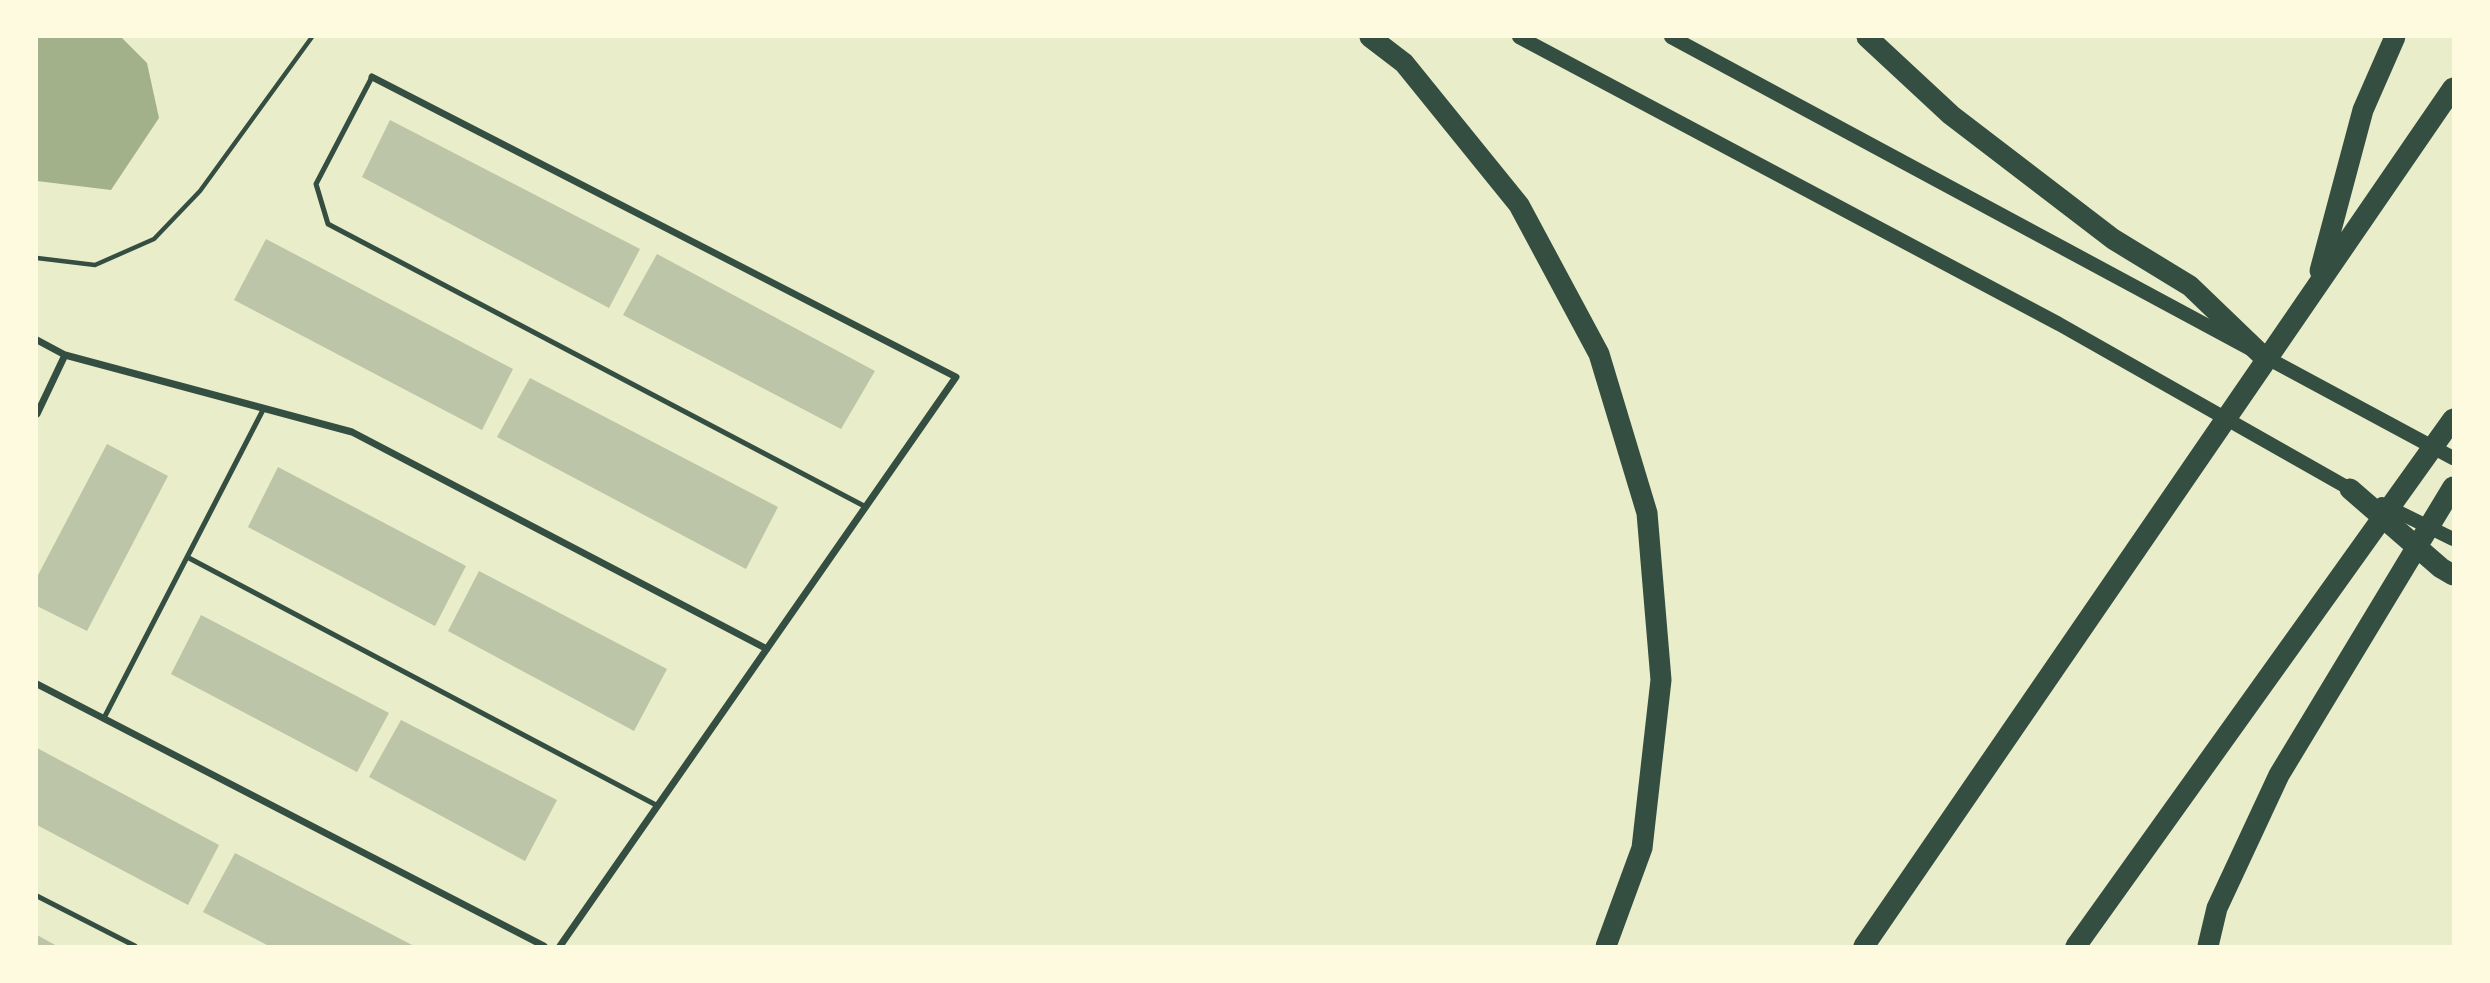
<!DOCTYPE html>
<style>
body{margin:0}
#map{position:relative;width:2490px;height:983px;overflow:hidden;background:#e9edc9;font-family:Bitter,serif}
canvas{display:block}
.frame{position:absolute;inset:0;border:38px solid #fefae0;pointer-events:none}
</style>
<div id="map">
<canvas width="2490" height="983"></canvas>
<div class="frame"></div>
</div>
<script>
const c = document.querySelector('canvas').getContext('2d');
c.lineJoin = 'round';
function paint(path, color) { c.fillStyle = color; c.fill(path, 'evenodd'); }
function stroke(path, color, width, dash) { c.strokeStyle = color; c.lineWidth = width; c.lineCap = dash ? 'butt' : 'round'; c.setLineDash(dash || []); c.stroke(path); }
paint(new Path2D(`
 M37,37H121L147,63L159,118L111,190L37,181Z`), '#a3b18a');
paint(new Path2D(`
 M390,120L640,249L609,308L362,177Z
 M266,239L513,369L482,430L234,300Z
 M657,254L875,371L841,429L623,315Z
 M530,378L778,507L746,569L497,437Z
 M107,444L168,476L87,631L37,606V577Z
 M278,467L466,566L435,626L248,527Z
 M479,571L667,669L634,731L448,631Z
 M201,615L389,713L357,772L171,674Z
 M401,720L557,800L525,861L369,777Z
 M37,748L219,845L188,905L37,825Z
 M235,853L414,946H269L203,912Z
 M37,935L57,946H37Z`), '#bcc5a7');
stroke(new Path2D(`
 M37,258L95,265L154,239L200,191L312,37`), '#344e41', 4.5);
stroke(new Path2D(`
 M372,77L316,184L328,224L866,507
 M187,557L656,805
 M104,718L264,408
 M37,896L135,946`), '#344e41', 5);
stroke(new Path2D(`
 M372,77L956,377L560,946
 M37,340L65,355L352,432L767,649
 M37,414L65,355
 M37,684L544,946`), '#344e41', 7);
stroke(new Path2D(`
 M1519,37L2059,324L2357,493
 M1671,37L2453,458
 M2382,504L2453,539`), '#344e41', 14);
stroke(new Path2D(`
 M1370,37L1404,63L1519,205L1599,354L1647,513L1661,680L1642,848L1606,946
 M1867,37L1951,115L2113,239L2190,286L2267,360
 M2320,271L2363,110L2395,37
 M2350,489L2441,568L2453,575
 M1864,946L2453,88
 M2076,946L2453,419
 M2208,946L2217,908L2279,775L2453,487`), '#344e41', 21);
</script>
